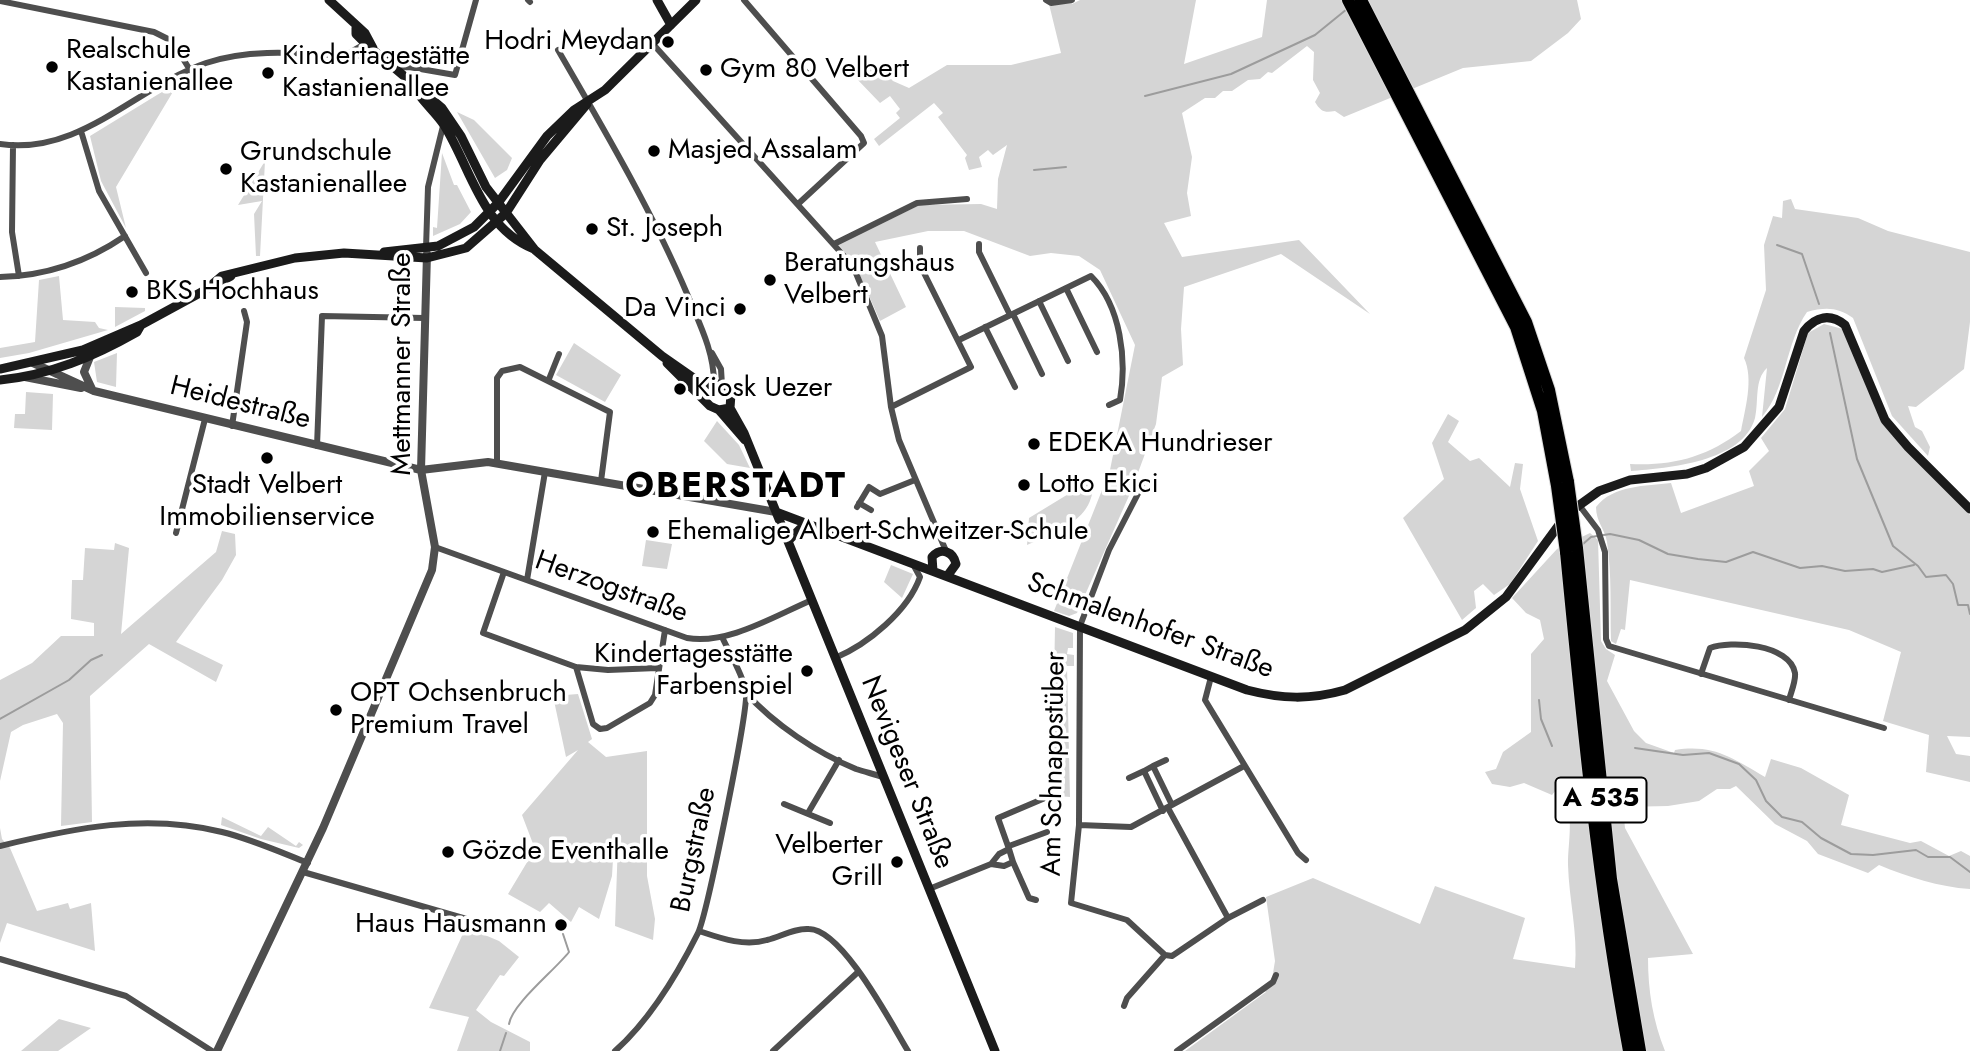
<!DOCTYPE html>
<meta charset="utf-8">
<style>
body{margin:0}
canvas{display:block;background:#fff}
</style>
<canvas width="1970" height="1051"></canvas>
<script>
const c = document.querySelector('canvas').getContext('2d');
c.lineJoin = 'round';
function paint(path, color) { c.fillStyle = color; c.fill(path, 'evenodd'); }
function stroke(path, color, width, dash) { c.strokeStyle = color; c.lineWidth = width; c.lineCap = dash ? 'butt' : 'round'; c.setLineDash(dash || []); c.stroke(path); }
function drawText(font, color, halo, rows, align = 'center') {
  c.font = font + ' Jost,sans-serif'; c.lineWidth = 7; c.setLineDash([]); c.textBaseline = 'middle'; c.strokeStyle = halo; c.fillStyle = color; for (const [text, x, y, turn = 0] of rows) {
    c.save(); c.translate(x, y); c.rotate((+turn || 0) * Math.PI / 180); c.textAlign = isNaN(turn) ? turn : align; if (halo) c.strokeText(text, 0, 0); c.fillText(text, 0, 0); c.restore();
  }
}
paint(new Path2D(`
 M1048,0H1071L1072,4L1080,0H1196L1184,64L1262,37L1267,0H1577L1581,19L1568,33L1531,61L1463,68L1344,117L1335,111C1325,113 1321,112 1315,102L1320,93L1313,80L1314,52L1307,46L1272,73L1268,72L1260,79L1248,80L1232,91H1223L1215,98H1205L1182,113L1192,157L1187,193L1191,216L1164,223L1182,257L1299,240L1370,314L1281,254L1184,287L1181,329L1183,365L1162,377L1156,424L1132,489L1077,613L1069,616L1054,611L1110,470L1135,345L1100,270L1079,256L1051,253L1030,256L964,231H928L875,242L906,307L880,321L856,266L839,245L919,205L981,204L997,209L998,179L1007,145L993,155L988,150L979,157L982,167L969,170L965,158L967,155L938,117L943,113L934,103L879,146L874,139L900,118L896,113L900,109L890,96L880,103L856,78L875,62L893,81L909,88L947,65H1011L1061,53Z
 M188,76L191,81L174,90L116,187L126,228L101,181L90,136Z
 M457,112L474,120L512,158L507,170L495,178Z
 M442,153L454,185H457L471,212L460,224L433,236V227L437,228Z
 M265,161L260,256H256L254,214L262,201L238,205Z
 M1791,199L1795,209L1858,218L1888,231L1970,252V322L1964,369L1916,407L1908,406L1915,427L1922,431L1930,447L1928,456L1892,416L1853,318C1838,307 1825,307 1807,312C1785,344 1787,387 1762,417L1767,368C1754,380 1759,401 1755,418C1743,462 1668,468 1631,471L1630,464C1673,466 1707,457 1741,431C1745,409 1754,379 1744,358L1766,290L1764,245L1773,216L1782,218L1783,201Z
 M59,276L63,320L95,322L99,328L108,330L29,353L0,358V348L35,342L39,280Z
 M115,307L145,308V311L115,327Z
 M1824,324L1843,329L1882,423L1970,515V737L1947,736L1956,754L1970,756V782L1926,772L1929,735L1883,721L1901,652L1849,630L1630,580L1625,630L1621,629L1616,644L1611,641C1610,609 1612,575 1607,542C1605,529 1596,522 1596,507C1613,485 1646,486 1671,483L1681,513L1754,486L1749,471L1769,451L1761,438L1785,409L1808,333Z
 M574,343L621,375L605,402L556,375Z
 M117,353L116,387L97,382L94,362Z
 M26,392L53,394L52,430L14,428L15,414H25Z
 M1448,414L1459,421L1448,442L1470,461L1479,458L1510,487L1515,463L1523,464L1520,489L1538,541L1510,584L1494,595L1483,584L1474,591L1476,608L1462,620L1403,518L1444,479L1432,443Z
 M717,421L739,445L750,468L727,464L704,441Z
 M1093,479C1096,520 1058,531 1027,545L1029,518Z
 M222,531L235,534L236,555L222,580L176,642L223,665L216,682L149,644L90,696L92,822L61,826L63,723L57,714L23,725L11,732L0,781V680L32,663L61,636H94V623L71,619L72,580H83L85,548L114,550L115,543L129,548L121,634L216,552Z
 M1590,533L1598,540L1601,641L1606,649L1615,655L1607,681L1634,731L1646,743L1674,753L1675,750C1714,744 1732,758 1765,777L1771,759L1801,768L1849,795L1841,825L1910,843L1921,841L1949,856L1961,851L1970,856V889C1939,887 1908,877 1879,865L1868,873L1818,854L1807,841L1775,824L1736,786L1730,789H1717L1699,801L1668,806L1623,807L1625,828L1693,954L1648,958C1648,991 1653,1021 1665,1051H1185L1266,992L1261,987L1272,979L1275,961L1266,897L1313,878L1420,924L1435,886L1525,918L1513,959L1575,968C1578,933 1569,900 1568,865C1568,840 1575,814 1562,791L1556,790L1552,795L1524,783L1510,787L1492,784L1485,772L1496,769L1503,752L1531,732V654L1544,639L1540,620L1526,613L1512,598L1557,549Z
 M646,540L672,544L667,569L642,566Z
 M891,565L913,574L902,598L884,582Z
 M1055,627L1073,633V648H1068L1067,654L1074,655V666H1067L1070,797L1058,796L1053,734Z
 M578,694L592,739L588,742L606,757L647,751V876L655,919L653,940L615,926L618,842H614L612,876L599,919L579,907L571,922L549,903L540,912L508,894L535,849L522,815L578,750L566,757L553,696Z
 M222,817L261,836L268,827L296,846L299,842L303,845L299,848L261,839L221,825Z
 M0,828L2,839L10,848L37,911L68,903L70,909L91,903L95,951L7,923L0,943Z
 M466,927L499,941L519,957L504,976L500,975L476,1010L491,1022L530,1042V1051H457L469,1017L429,1008Z
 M59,1019L91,1028L58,1051H21Z`), '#d5d5d5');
stroke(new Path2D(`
 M1145,96L1231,74L1315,35L1347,9
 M1034,170L1066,167
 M1777,245L1802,254L1819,304
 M1830,333L1857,459L1893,546L1918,566L1926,577L1946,575L1953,584L1958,605H1968L1970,614
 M1583,544L1591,537L1610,534L1639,540L1668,554L1698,559L1726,562L1753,552L1800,568L1822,566L1845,571L1873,569L1882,572L1914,565
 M1539,700L1541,719L1552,746
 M0,719L69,680L91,660L102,655
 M1635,748L1683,755L1709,753L1739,764L1756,780L1766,801L1782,817L1802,822L1821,838L1851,854L1873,855L1916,850L1928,857H1950L1970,872
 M509,1024C512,1004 555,970 569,952L563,934
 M500,1051L506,1033`), '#9c9c9c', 2);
const motorway = new Path2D(`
 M1348,0L1516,327L1543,411L1557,486
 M1361,0L1526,322L1549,390L1568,482
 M1577,548L1611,879L1640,1051
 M1566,552C1582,719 1598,885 1629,1051`);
stroke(motorway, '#dbdbdb', 14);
stroke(new Path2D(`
 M528,0L530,2
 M744,0L861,136L864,143L798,204
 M1046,0L1051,3L1072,0
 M0,1L154,32L172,41L190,70
 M652,43L853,266L882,336L891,407L899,440L946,551
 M558,50C605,131 652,211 688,296C700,325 714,352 714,383
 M347,54L361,46L369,47
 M395,68L409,67L455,75L476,0
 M81,131L99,191L146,273
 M0,144C80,156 136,87 206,63C253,47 307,54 355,56L367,54L373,48
 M13,145L12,232L19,276
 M834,244L917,203L967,199
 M979,244V252L1010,315
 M426,248L428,187L443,126
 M0,277C46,276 87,262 125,236
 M1066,288L1097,352
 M1039,301L1068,361
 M1013,314L1042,374
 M985,327L1015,387
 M959,340L1091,276C1121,306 1127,360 1120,400L1109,405
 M712,353L721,369L722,385
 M549,379L559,354
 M891,407L971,367L920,265V248
 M232,426L247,322L244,311
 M317,446L322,316L424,318
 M497,463V378L502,371L520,367L610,412L601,481
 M1142,486L1109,550L1080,626L1079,825L1071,903L1127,920L1165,955
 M859,503L871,510
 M1579,505L1598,530L1605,552L1606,639L1609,646L1884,728
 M857,507L869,487L880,494L915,480
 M176,533L205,419
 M435,547L687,638C728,645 774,616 812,600
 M504,572L483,633L576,667L608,670L657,668
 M527,580L545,472
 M835,658C868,644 908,611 920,577L914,566
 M576,667L593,724L600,729L607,728L650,703L655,695L665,630
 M1701,674L1710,648C1730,640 1790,644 1795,673C1796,681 1791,692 1789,700
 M1211,677L1205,700L1298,853L1306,860
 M746,693C774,724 817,753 856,769C865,772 874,774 883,777
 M1153,766L1166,760
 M1129,778L1144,771
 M784,804L830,823
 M1168,808L1228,918
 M1163,811L1144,771L1153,766L1172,805
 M808,813L839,760
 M1079,825L1131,827L1244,766
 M0,846C74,828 146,813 222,832C251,839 280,852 308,863
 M1009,846L1047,832
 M1009,849L998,818L1045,798
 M1013,862L1029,898L1036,900
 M303,872L477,922
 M929,889L991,864L1004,866L1013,862L1009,849L999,854L991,864
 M699,931C720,938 744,947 767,940C781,937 793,928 809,929C842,929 891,1023 908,1051
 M1165,955L1172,956L1228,918L1263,900
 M0,959L126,996L212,1051
 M1124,1006L1127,998L1165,955
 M615,1051C650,1020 677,975 698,933C707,914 749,708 746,691C742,673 730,654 722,637
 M773,1051L857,973
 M1177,1051L1273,982L1276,975`), '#4e4e4e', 6);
stroke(new Path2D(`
 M90,357L84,372L92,389
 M33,363L94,391L421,470L488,462L776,512
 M25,377L81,388
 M217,1051L323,828L432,570L435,547L421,470L427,254`), '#4e4e4e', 8);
stroke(new Path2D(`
 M329,0L365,33L373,48
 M657,0L671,25
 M356,28V34L366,44L442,108L461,136L486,187L535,250L662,356L705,386
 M411,82C419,99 434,110 444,125C471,168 481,228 534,249
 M384,252L438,246L474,227L498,203L547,136L574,110L605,90L696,0
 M209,287L222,276L295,258L344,253L427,258L466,248L506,213L540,160L587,104
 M667,363L710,406L719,410L730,408
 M0,369L83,350L141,325L231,276
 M0,380C50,375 93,357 137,332L141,325
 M705,386C717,380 723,385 731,394L730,408
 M730,408L744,433L995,1051
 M719,410L745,440
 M776,512L1247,690C1282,699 1310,700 1345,690L1465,630L1506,597L1567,514L1599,491L1630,480L1687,474L1706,468L1744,447L1779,407L1804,331C1816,316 1830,313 1845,325L1885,420L1908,447L1970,509
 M788,541L805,524
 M933,571L932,557C941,547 953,551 956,564L948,575`), '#1b1b1b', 9);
stroke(motorway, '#000', 12);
const motorwayBridge = new Path2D(`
 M1568,482L1577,548
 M1557,486L1566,552`);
stroke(motorwayBridge, '#dbdbdb', 14, []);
stroke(motorwayBridge, '#000', 12);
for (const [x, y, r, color] of [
 [668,42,7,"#000"],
 [52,67,7,"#000"],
 [706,70,7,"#000"],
 [268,73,7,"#000"],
 [654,151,7,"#000"],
 [226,169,7,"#000"],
 [592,229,7,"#000"],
 [770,280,7,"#000"],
 [132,292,7,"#000"],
 [740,309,7,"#000"],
 [680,389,7,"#000"],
 [1034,444,7,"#000"],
 [267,458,7,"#000"],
 [1024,485,7,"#000"],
 [653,532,7,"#000"],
 [807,671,7,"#000"],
 [336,710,7,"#000"],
 [448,852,7,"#000"],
 [897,862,7,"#000"],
 [561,925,7,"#000"]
]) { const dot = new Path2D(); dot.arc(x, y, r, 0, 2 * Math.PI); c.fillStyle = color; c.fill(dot); stroke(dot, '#fff', 2.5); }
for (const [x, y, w] of [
 [1601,800,91]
]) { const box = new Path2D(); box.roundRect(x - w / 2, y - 22.5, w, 45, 5); c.fillStyle = '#fff'; c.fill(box); stroke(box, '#000', 2); }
drawText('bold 26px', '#000', null, [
 ["A 535",1601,800]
]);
drawText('28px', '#000', '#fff', [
 ["Hodri Meydan",654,42,"right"],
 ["Realschule",66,51],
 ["Kastanienallee",66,83],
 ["Kindertagestätte",282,57],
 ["Kastanienallee",282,89],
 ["Gym 80 Velbert",720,70],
 ["Masjed Assalam",668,151],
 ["Grundschule",240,153],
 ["Kastanienallee",240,185],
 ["St. Joseph",606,229],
 ["Beratungshaus",784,264],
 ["Velbert",784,296],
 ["BKS Hochhaus",146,292],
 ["Da Vinci",726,309,"right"],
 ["Kiosk Uezer",694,389],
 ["EDEKA Hundrieser",1048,444],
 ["Lotto Ekici",1038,485],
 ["Stadt Velbert",267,486,"center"],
 ["Immobilienservice",267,518,"center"],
 ["Ehemalige Albert-Schweitzer-Schule",667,532],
 ["Kindertagesstätte",793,655,"right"],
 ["Farbenspiel",793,687,"right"],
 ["OPT Ochsenbruch",350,694],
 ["Premium Travel",350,726],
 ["Velberter",883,846,"right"],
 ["Grill",883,878,"right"],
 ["Gözde Eventhalle",462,852],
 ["Haus Hausmann",547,925,"right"]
], 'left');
drawText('28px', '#000', '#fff', [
 ["Mettmanner Straße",403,364,-90],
 ["Heidestraße",240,404,14],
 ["Herzogstraße",611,588,20],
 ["Schmalenhofer Straße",1150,627,20],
 ["Am Schnappstüber",1055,764,-89],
 ["Nevigeser Straße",906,773,68],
 ["Burgstraße",695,850,-78]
]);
c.letterSpacing = '2px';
drawText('bold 35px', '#000', '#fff', [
 ["OBERSTADT",736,489]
]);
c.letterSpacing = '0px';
</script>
